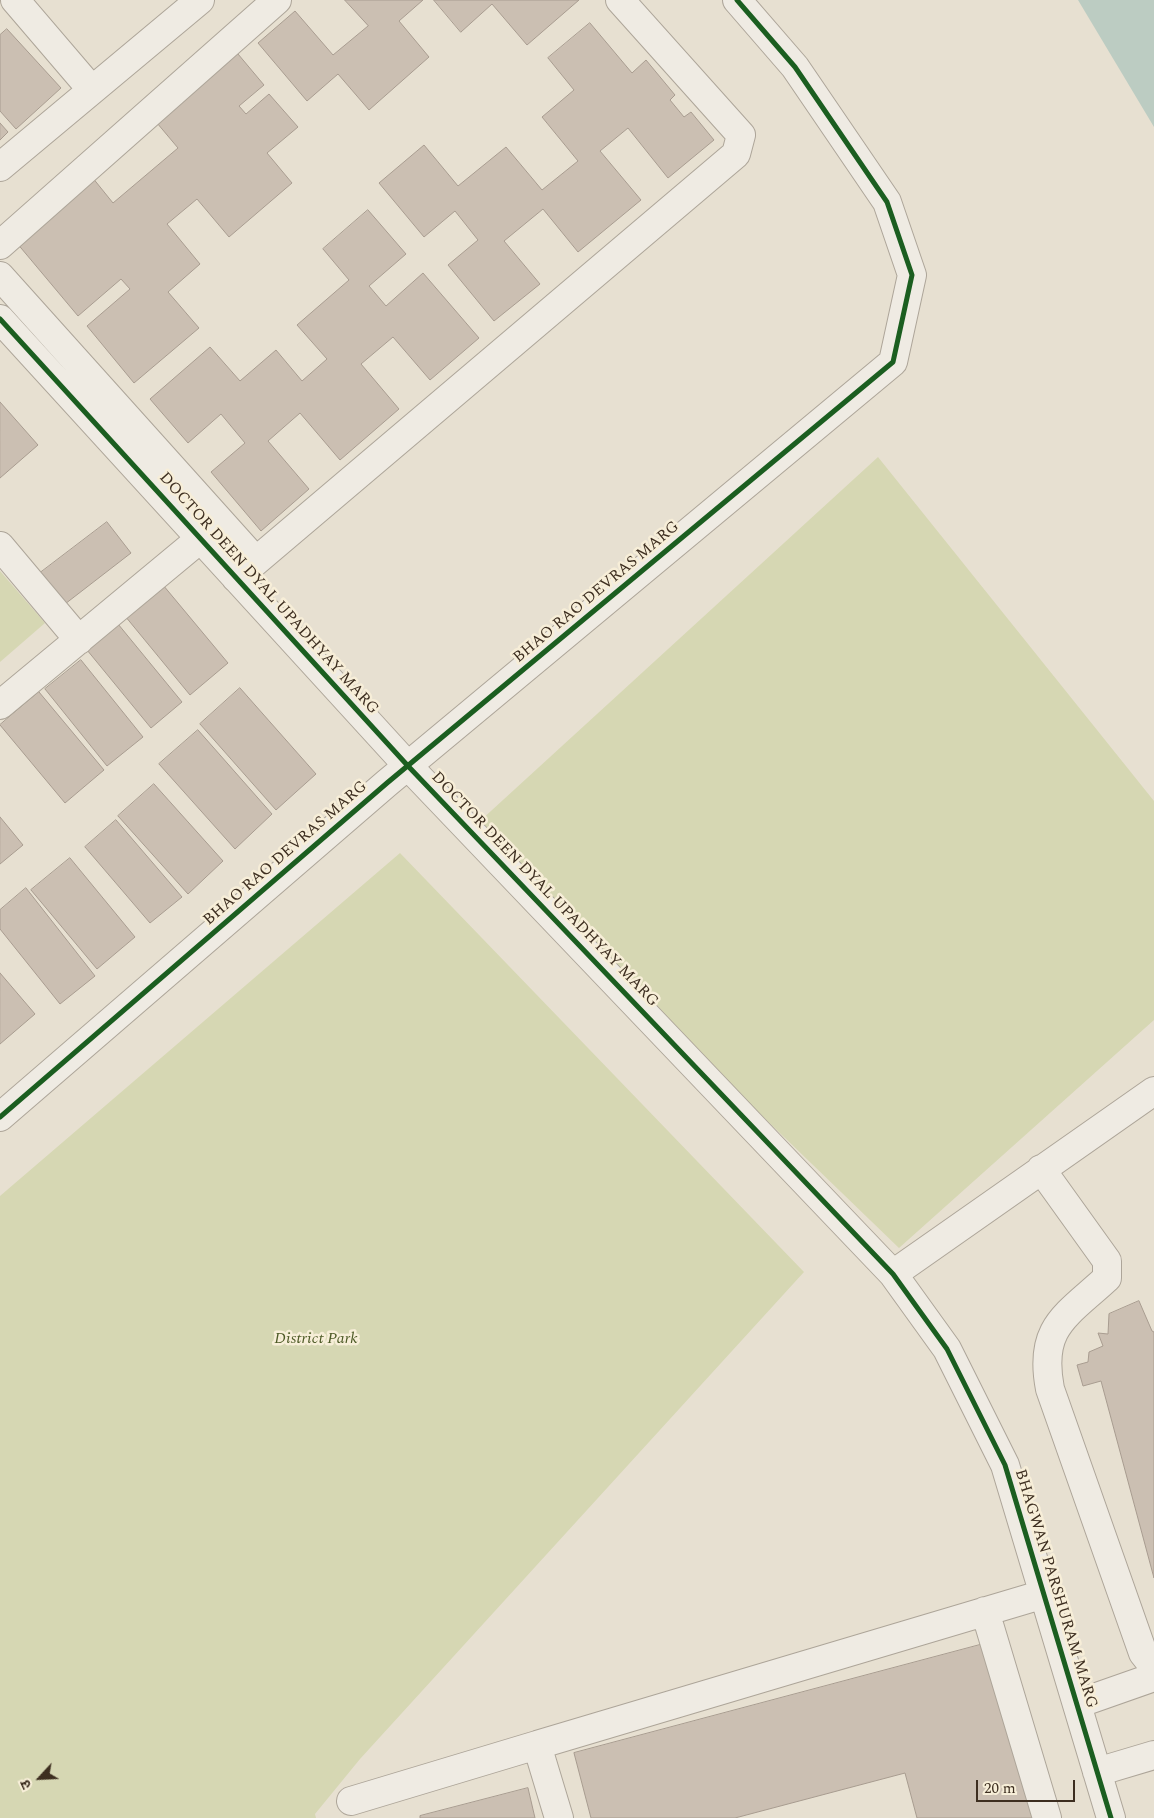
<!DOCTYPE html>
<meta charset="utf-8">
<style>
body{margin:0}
#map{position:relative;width:1154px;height:1818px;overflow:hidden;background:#e7e0d1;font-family:Spectral,"Noto Sans Devanagari",serif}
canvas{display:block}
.north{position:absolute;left:15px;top:1753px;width:50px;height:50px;-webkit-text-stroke:4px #f7eed8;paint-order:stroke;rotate:245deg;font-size:14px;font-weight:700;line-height:20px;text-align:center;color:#3d2e20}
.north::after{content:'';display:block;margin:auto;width:18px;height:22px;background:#3d2e20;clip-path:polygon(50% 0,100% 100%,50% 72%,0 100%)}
.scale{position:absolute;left:976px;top:1780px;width:99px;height:22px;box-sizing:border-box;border:2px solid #3d2e20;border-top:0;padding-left:6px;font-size:15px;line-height:18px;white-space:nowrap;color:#3d2e20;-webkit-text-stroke:4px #f7eed8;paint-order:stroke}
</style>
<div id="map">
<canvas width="1154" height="1818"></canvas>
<div class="north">उ</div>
<div class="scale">20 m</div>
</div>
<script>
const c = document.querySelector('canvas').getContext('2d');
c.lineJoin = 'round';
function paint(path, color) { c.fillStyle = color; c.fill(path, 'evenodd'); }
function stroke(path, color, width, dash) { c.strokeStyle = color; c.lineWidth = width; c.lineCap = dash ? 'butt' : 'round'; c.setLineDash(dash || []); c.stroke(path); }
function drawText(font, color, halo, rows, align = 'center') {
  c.font = font + ' Spectral,serif'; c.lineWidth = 5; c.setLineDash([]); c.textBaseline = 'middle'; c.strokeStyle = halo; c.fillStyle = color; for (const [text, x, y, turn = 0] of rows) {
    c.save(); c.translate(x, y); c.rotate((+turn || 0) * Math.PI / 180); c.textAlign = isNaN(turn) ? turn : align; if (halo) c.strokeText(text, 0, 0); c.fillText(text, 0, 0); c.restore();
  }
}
paint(new Path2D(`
 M878,457L1154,801V1020L899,1248L468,832Z
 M0,571L45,623L0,662Z
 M400,853L804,1272L360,1759L315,1814L316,1818H0V1196Z`), '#d6d7b3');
paint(new Path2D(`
 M1078,0H1154V127Z`), '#bcccc2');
const building = new Path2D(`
 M345,0H423L399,21L429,57L369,110L338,74L307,101L258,43L295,11L333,55L368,26Z
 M434,0H579L527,45L492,4L461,32Z
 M590,23L632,73L646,60L675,95L670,100L684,117L691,112L714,140L668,178L628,128L600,151L641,200L578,252L543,209L504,241L540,284L494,321L448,265L478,240L455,211L424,237L379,183L424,145L458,186L506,147L542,190L578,161L542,117L574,90L548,58Z
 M7,29L61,88L16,129L0,111V35Z
 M238,54L264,85L239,106L246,114L269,94L298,127L267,153L292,183L229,237L197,199L167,224L200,264L168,292L199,328L134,383L87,326L130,289L121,279L78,316L16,242L92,177L113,203L178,148L157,123Z
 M0,123L8,132L0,140Z
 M368,210L406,254L369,286L386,306L423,273L479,338L430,380L393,337L361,364L399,409L340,460L300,413L268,441L309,489L261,531L211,472L245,443L221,414L188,443L150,399L210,347L240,381L276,350L302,381L327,359L297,325L349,280L323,249Z
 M0,402L38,445L0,478Z
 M107,522L131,553L65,604L40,573Z
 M163,585L228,663L190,695L125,616Z
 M118,624L182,702L151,728L87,650Z
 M81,660L143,737L107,766L45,689Z
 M240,688L316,774L276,810L200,724Z
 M39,692L104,770L65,803L0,725Z
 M198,730L272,814L235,849L159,764Z
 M154,784L223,861L188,894L118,816Z
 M0,817L23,845L0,864Z
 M116,820L182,897L150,923L85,847Z
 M70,858L135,937L97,969L31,890Z
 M26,888L95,976L60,1004L0,929V910Z
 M0,973L35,1014L0,1044Z
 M1139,1301L1152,1331L1154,1332V1578L1101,1381L1083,1386L1077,1365L1088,1362L1089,1352L1103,1346L1098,1333L1108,1334L1109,1314Z
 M991,1642L1038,1818H917L905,1773L735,1818H591L574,1753Z
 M528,1788L535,1818H420V1816Z`);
paint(building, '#cbbfb2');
stroke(building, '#a89c90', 1);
const minor = new Path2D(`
 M15,0L92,90
 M0,167L200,0
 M0,245L277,0
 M0,276L256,561
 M0,319L408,766L893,1274L947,1349L1005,1465L1111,1818
 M0,546L79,640
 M236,578L736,154L741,135L620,0
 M0,705L200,539
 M0,1117L387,783L893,362L912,275L887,202L795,67L737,0
 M1041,1169L1107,1261V1278C1066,1316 1038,1327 1050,1389L1143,1653L1154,1667
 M893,1274L1154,1091
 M985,1611L1047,1818
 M1077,1704L1154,1677
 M1097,1772L1154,1755
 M351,1801L537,1745
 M559,1818L537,1745L1044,1594`);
stroke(minor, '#ada599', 30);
stroke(minor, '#efebe3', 28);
stroke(new Path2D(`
 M0,319L408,766L893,1274L947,1349L1005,1465L1111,1818
 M0,1117L387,783L893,362L912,275L887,202L795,67L737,0`), '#1b5e20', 5);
drawText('16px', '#3d2e20', '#f7eed8', [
 ["BHAO RAO DEVRAS MARG",597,593,-40],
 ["DOCTOR DEEN DYAL UPADHYAY MARG",268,594,48],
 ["BHAO RAO DEVRAS MARG",286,854,-41],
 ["DOCTOR DEEN DYAL UPADHYAY MARG",544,890,46],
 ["BHAGWAN PARSHURAM MARG",1055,1589,73]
]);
drawText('italic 16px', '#4d5a26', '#f7eed8', [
 ["District Park",316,1340]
]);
</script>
